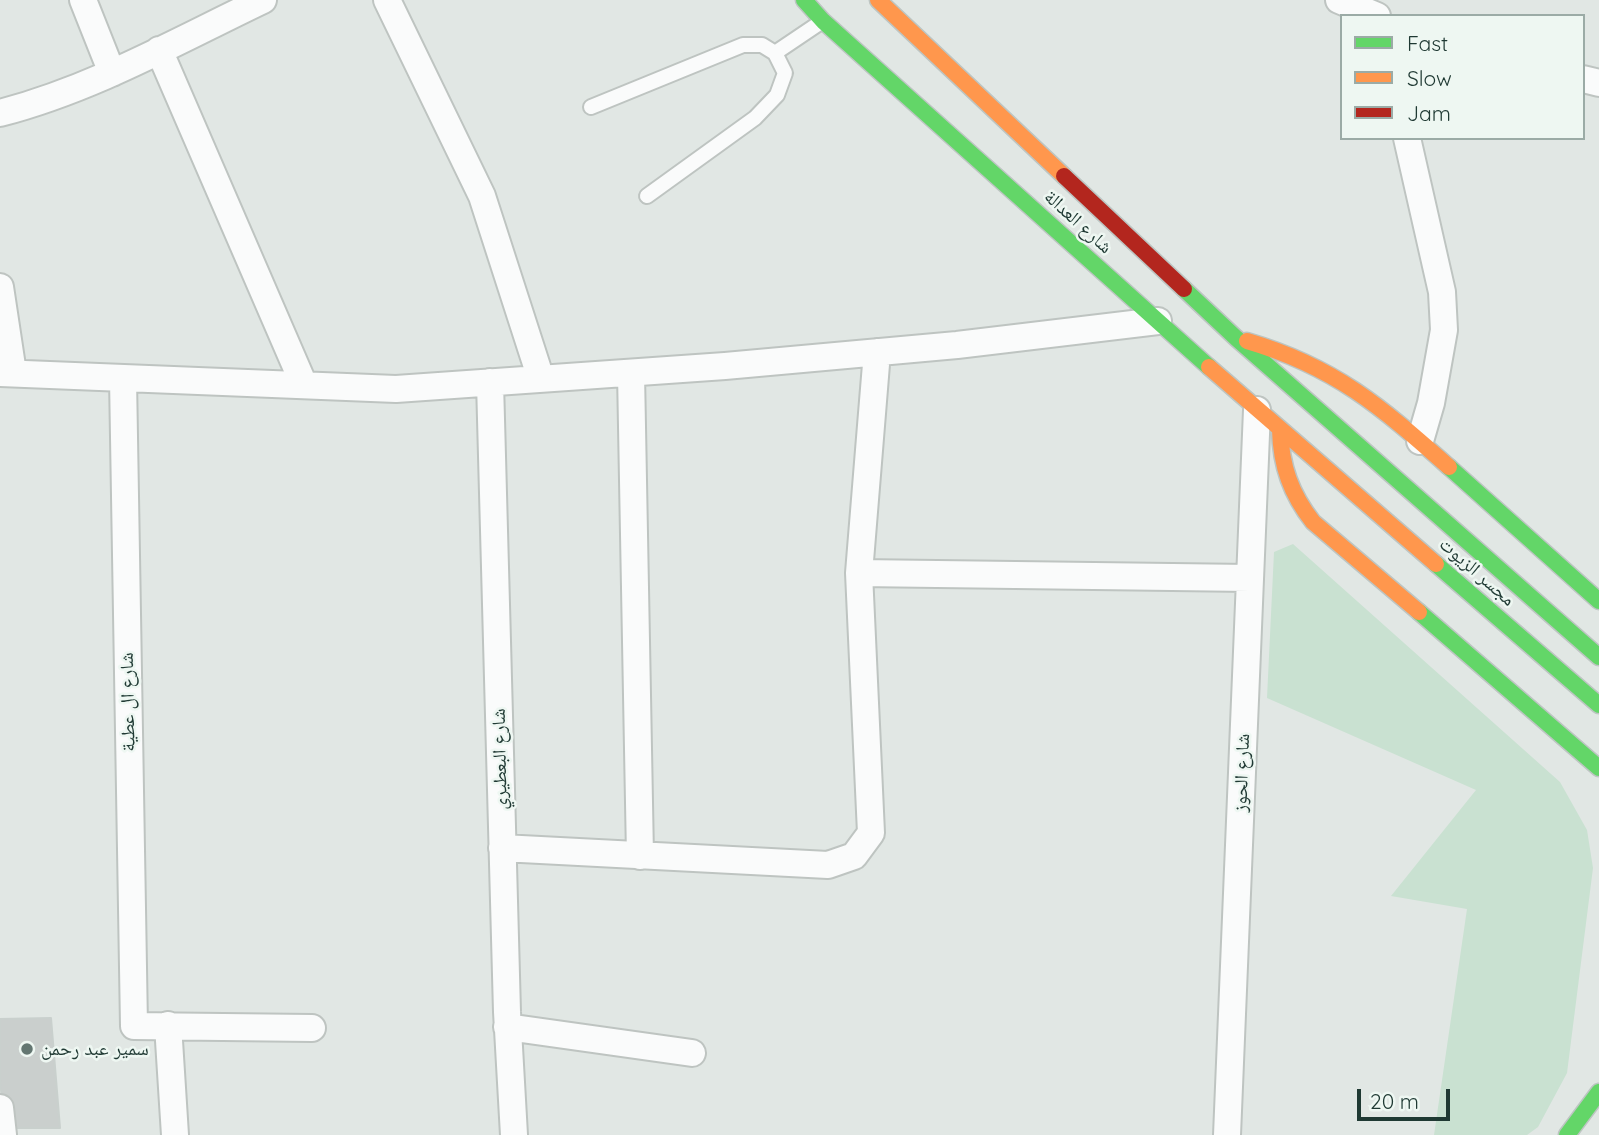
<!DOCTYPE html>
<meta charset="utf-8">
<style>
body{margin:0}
#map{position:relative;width:1599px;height:1135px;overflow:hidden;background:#e1e7e4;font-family:Quicksand,sans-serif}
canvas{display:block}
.legend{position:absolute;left:1340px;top:14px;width:245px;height:126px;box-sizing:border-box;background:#eef7f2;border:2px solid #9baba6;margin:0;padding:9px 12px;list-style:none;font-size:21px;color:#1f3933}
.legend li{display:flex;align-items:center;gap:14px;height:35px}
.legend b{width:35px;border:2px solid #9baba6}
.scale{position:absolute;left:1357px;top:1089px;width:93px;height:32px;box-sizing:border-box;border:4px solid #1f3933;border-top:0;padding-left:9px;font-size:21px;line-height:24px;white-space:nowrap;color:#1f3933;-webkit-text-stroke:5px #eef7f2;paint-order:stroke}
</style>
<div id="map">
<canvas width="1599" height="1135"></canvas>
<ul class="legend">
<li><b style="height:9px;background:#63d668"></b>Fast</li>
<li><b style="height:9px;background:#ff974d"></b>Slow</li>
<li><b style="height:9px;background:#b3261e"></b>Jam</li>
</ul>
<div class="scale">20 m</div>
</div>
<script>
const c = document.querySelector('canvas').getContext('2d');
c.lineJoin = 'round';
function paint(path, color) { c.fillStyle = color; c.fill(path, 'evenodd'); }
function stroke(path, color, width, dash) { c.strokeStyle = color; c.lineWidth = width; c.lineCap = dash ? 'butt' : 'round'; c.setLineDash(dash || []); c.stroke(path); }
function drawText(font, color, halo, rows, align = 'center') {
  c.font = font + ' Quicksand,"Noto Naskh Arabic",sans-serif'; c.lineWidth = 5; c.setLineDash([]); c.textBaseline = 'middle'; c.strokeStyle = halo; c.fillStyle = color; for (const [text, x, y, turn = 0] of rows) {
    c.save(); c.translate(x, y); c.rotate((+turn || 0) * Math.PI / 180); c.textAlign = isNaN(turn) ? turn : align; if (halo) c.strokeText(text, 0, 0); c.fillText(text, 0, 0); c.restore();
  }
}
paint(new Path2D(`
 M1293,544L1560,782L1587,830L1593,868L1567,1073L1538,1127L1527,1135H1434L1467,909L1391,896L1476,790L1267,698L1274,552Z`), '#c9e1d1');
const building = new Path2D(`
 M51,1018L60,1128H5L0,1080V1019Z`);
paint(building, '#cacfcd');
stroke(building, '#c9d0cd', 2);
const lane = new Path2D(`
 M591,107L743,45H762L775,53L821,22
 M647,196L755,118L777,95L785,73L775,53`);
const street = new Path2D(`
 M83,0L112,73
 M387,0L482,196L541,379
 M1339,0L1377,16
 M159,50L304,385
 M1583,79L1599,83
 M0,113C93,89 177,41 263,0
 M1407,138L1442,292L1444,330L1431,403L1420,441
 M0,287L13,373
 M0,373L396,389L725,366L957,345L1158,321
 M631,373L640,856
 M123,378L134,1026L312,1028
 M490,382L507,1012L514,1135
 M859,573L1250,578
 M502,848L828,865L854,856L871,833L859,573L877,352
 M168,1025L175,1135
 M507,1027L692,1053
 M0,1108L3,1135
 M1227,1135L1257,410`);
const fast = new Path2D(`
 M804,0L823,21L1209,367
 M1184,289L1236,338L1599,657
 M1449,467L1599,601
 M1436,564L1599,705
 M1419,612L1599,768
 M1567,1135L1599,1092`);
const slow = new Path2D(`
 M878,0L1064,176
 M1247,341C1336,367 1381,407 1449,467
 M1209,367L1436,564
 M1280,430C1281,466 1291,494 1313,522L1419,612`);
const jam = new Path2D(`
 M1064,176L1184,289`);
stroke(lane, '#bec4c1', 18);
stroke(street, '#bec4c1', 30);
stroke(fast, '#bdc5c2', 19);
stroke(slow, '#bdc5c2', 19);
stroke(jam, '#bdc5c2', 19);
stroke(lane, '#fafbfb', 14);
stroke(street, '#fafbfb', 26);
stroke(fast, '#63d668', 16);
stroke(slow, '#ff974d', 16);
stroke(jam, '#b3261e', 16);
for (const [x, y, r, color] of [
 [27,1049,7,"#637671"]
]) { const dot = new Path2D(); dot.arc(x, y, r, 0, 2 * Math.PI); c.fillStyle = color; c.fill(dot); stroke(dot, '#eef7f2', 2.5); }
drawText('19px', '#1f3933', '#eef7f2', [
 ["شارع العدالة",1078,222,42],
 ["مجسر الزيوت",1477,572,41],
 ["شارع ال عطية",128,702,-91],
 ["شارع البعطيري",500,759,-91],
 ["شارع الحوز",1242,773,-88]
]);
drawText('19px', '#1f3933', '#eef7f2', [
 ["سمير عبد رحمن",41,1049]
], 'left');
</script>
